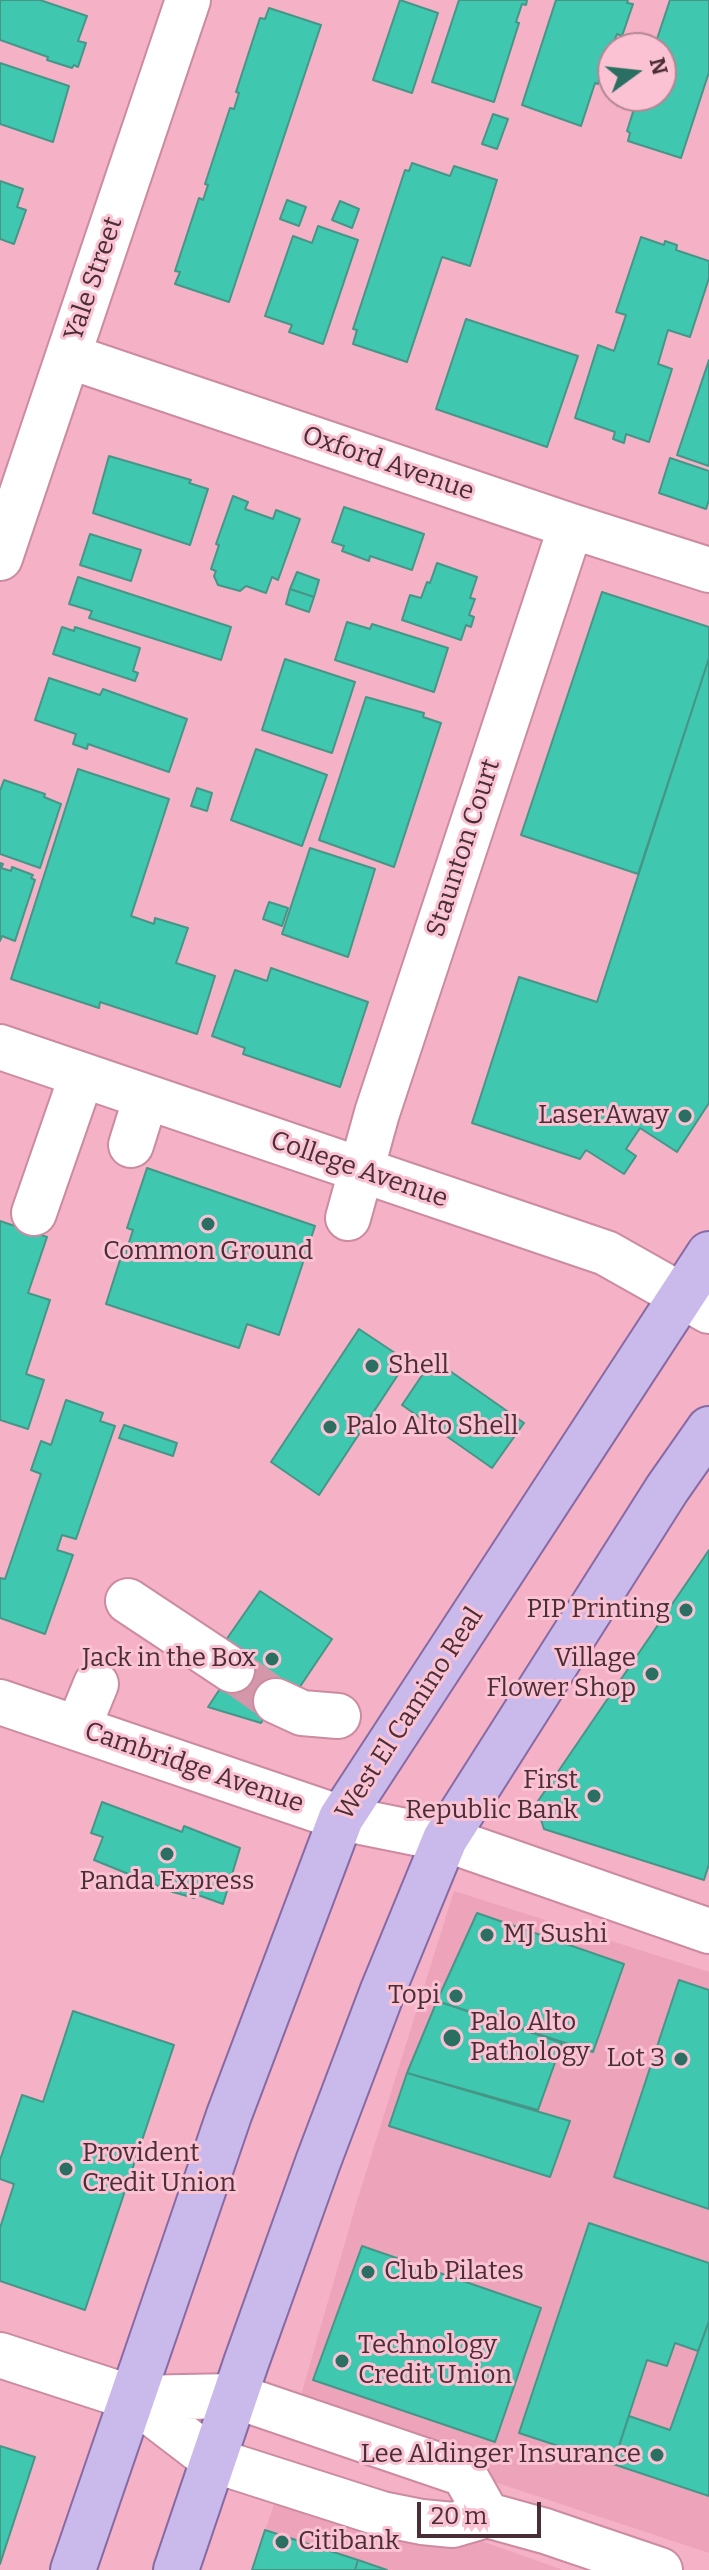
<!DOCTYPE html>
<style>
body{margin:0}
#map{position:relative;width:709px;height:2570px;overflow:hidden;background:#f5b1c6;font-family:Bitter,serif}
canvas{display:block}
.north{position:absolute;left:597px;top:32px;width:80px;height:80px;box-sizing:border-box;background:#fac2d3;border:2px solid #b38794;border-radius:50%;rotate:75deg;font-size:22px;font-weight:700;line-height:32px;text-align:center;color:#492e36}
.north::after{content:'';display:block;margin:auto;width:28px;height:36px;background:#2a6f62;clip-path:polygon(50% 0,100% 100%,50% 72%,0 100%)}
.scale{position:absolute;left:417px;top:2502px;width:124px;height:36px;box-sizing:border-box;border:4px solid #492e36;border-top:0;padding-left:10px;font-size:24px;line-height:28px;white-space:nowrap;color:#492e36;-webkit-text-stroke:6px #fac2d3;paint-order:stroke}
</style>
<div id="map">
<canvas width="709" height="2570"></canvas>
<div class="north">N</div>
<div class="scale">20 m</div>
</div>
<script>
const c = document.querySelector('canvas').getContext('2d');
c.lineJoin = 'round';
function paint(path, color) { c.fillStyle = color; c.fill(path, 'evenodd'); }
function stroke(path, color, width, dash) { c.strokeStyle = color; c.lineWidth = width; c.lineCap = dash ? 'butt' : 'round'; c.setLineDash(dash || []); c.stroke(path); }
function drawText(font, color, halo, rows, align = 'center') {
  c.font = font + ' Bitter,serif'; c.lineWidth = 6; c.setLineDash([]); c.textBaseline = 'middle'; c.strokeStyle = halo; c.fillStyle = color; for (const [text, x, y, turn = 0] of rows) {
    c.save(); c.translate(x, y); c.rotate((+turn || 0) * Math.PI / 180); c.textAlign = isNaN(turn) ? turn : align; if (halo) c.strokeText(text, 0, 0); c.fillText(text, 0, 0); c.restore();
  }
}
paint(new Path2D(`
 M454,1891L709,1972V2553L295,2416L357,2201Z
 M285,2471L563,2570H252Z`), '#eda3ba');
const building = new Path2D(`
 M0,0H40L87,16L78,41L86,43L78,67L74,65L72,68L47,60L48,57L0,40Z
 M400,0L438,13L412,93L373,80Z
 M459,0H527L526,5L522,4L516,22L519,23L494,102L432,82Z
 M556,0H628L627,3L633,4L622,36L617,34L604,66L602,65L600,68L603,69L598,84L595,83L581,126L522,105Z
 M670,0H709V72L681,158L628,141L630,133L627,131L638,96H661V48H654Z
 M269,8L321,25L229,302L175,284L180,272L175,271L199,198L203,200L208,185L205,184L230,108L234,109L239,93L236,92L260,18L265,19Z
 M0,63L69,86L53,142L0,124Z
 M493,114L508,119L497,149L482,144Z
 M412,163L450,176L454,166L497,180L470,266L442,257L407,362L353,344L357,330L353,329L405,170L409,171Z
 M0,181L23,189L17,207L26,210L14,244L0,239Z
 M287,200L306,207L299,226L280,219Z
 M340,201L359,209L352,228L332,220Z
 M318,226L358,240L323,344L289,332L292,325L265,316L293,236L312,243Z
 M641,237L664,245L665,241L677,245L676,250L709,261V278L690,337L668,330L658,364L672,369L649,442L626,434L624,443L613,439L615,432L575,418L598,345L614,351L626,315L616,312Z
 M466,319L578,356L547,447L436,409Z
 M709,360V466L677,455Z
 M109,456L191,480L189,483L208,489L190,545L93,513Z
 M670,458L709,471V500L706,509L659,493Z
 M233,496L248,502L245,509L273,519L276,510L300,519L278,580L272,577L266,593L246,586L240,591L218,585L214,576L216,571L211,569L219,545L216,544Z
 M344,507L424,534L412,570L370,556L369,561L342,551L344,546L332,542Z
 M90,534L141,550L131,581L80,565Z
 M437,563L477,577L470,598L475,599L469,615L474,617L471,627L466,625L461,640L402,620L410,595L421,598L427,582L430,583Z
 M297,572L319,580L314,597L290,589Z
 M78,577L231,627L221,660L89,618L92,611L69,604Z
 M290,589L314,597L309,612L286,604Z
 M602,592L709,627V658L638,874L521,835Z
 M347,622L370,629L372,624L448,648L434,692L335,660Z
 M62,627L74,631L75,627L140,648L133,671L138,673L135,681L53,654Z
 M709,658V1103L677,1152L640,1128L626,1149L636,1156L624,1174L586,1150L580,1159L472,1123L519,977L597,1002Z
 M285,659L355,682L332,753L262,730Z
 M49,678L100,695L103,689L187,719L169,772L88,744L87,749L73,744L76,734L35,720Z
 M366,697L424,713L423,717L441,723L394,867L319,840Z
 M256,749L327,775L302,846L231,820Z
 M78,769L169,799L131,916L154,924L155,918L188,928L176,963L215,976L197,1034L100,1002L99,1008L11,979Z
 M4,780L45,794L44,797L61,804L40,868L0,854V791Z
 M197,788L212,793L207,811L191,806Z
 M310,848L375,869L348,957L282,934Z
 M0,863L3,864L1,868L11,871L12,867L33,875L31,878L35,880L15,941L2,936L0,941Z
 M269,902L288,908L282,926L263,919Z
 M271,968L368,1002L340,1087L243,1054L245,1048L212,1036L235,970L267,981Z
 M147,1168L315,1226L279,1335L247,1324L239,1348L106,1304L121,1257L124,1258L133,1230L127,1228Z
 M0,1221L47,1237L28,1293L50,1300L26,1374L44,1380L28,1429L0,1420Z
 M359,1329L407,1361L319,1495L271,1462Z
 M433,1359L524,1423L492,1468L402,1405Z
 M66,1400L103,1413L100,1421L115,1426L76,1539L62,1535L57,1550L73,1555L45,1634L0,1618V1578L5,1579L41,1474L31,1470L41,1441L51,1445Z
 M124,1425L177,1443L173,1456L119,1438Z
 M709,1550V1864L704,1880L544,1829L536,1804Z
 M260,1591L332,1639L289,1703L279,1697L261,1723L208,1707L235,1666L217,1653Z
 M102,1802L182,1832L184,1826L240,1848L223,1904L198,1895L194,1898L173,1892L94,1860L103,1837L91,1833Z
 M477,1913L624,1964L593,2052L437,2001Z
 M679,1980L709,1990V2209L614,2177Z
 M437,2001L562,2043L538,2110L407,2073Z
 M73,2011L174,2045L85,2310L0,2281V2228L14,2184L0,2179V2160L22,2095L43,2102Z
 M407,2073L570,2121L550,2177L389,2126Z
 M589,2223L709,2263V2321L698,2351L675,2343L667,2366L647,2360L613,2464L519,2433Z
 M362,2246L541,2308L495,2442L313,2380Z
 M709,2321V2496L613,2464L629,2416L670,2430Z
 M0,2446L35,2457L0,2564Z
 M265,2530L358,2560L355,2570H252Z
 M358,2560L387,2570H355Z`);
paint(building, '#40c7b0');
stroke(building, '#469687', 2);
stroke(new Path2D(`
 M232,1670L276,1701`), '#d397a9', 44, [44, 22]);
const minor = new Path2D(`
 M68,356L571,526L709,570
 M0,558L188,0
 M0,1047L606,1253L709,1311
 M131,1145L146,1097
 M34,1213L82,1075
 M348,1218L377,1113L571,526
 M128,1601L232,1670
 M276,1701L302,1713L338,1716
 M0,1702L341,1818L445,1839L709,1931
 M78,1728L96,1684
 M0,2355L132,2398L235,2396L464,2474L487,2515
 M132,2398L213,2460L382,2514L422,2522L453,2525L487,2515L545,2531L660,2570`);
const major = new Path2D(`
 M73,2570L229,2115L341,1818L709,1254
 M176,2570L246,2363L318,2162L383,1990L445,1839L667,1489L709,1429`);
stroke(minor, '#cc8ba0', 48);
stroke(major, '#866aa3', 48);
stroke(minor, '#fff', 44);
stroke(major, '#cab9eb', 44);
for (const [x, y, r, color] of [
 [685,1116,8,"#2a6f62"],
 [208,1224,8,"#2a6f62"],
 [372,1366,8,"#2a6f62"],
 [330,1427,8,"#2a6f62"],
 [686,1610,8,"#2a6f62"],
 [272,1659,8,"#2a6f62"],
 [652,1674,8,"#2a6f62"],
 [594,1796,8,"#2a6f62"],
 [167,1854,8,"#2a6f62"],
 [487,1935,8,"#2a6f62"],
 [456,1996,8,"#2a6f62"],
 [452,2038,10,"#2a6f62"],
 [681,2059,8,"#2a6f62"],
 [66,2169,8,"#2a6f62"],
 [368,2272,8,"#2a6f62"],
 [342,2361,8,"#2a6f62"],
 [657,2455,8,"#2a6f62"],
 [282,2542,8,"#2a6f62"]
]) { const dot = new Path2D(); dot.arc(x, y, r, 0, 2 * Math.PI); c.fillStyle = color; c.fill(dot); stroke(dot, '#fac2d3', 3); }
drawText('26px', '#492e36', '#fac2d3', [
 ["Yale Street",94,279,-71],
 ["Oxford Avenue",388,464,19],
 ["Staunton Court",464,848,-72],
 ["College Avenue",359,1170,19],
 ["West El Camino Real",410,1714,-57],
 ["Cambridge Avenue",194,1768,19]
]);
drawText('26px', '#492e36', '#fac2d3', [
 ["LaserAway",669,1116],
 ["Common Ground",208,1252,"center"],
 ["Shell",388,1366,"left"],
 ["Palo Alto Shell",346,1427,"left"],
 ["PIP Printing",670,1610],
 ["Jack in the Box",256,1659],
 ["Village",636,1659],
 ["Flower Shop",636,1689],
 ["First",578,1781],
 ["Republic Bank",578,1811],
 ["Panda Express",167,1882,"center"],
 ["MJ Sushi",503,1935,"left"],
 ["Topi",440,1996],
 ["Palo Alto",470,2023,"left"],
 ["Pathology",470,2053,"left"],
 ["Lot 3",665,2059],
 ["Provident",82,2154,"left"],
 ["Credit Union",82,2184,"left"],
 ["Club Pilates",384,2272,"left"],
 ["Technology",358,2346,"left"],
 ["Credit Union",358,2376,"left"],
 ["Lee Aldinger Insurance",641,2455],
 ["Citibank",298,2542,"left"]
], 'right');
</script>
